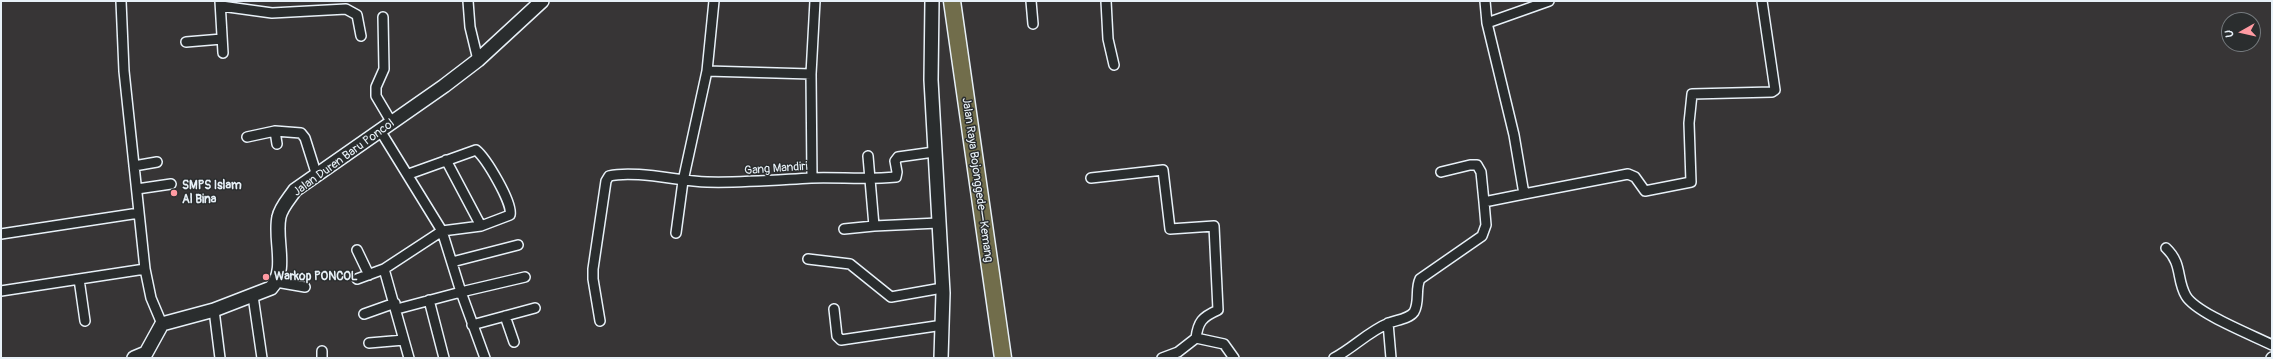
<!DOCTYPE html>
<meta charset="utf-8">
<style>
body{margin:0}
#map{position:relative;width:2273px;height:359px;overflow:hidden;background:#373536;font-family:Pangolin,sans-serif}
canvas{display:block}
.frame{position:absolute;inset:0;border:2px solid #e8f1f8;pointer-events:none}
.north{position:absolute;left:2221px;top:12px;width:40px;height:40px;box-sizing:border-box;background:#2a2d2e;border:1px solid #767b7f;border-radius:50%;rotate:262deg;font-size:11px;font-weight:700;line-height:16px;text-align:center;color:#e8f1f8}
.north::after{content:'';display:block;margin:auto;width:14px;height:18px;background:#ff9aa2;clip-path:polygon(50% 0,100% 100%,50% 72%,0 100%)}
</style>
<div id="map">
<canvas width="2273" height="359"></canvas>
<div class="frame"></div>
<div class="north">U</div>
</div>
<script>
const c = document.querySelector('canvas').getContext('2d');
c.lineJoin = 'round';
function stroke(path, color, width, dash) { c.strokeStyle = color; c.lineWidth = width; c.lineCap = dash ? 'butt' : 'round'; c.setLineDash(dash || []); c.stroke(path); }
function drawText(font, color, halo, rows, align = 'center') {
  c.font = font + ' Pangolin,sans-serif'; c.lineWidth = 3; c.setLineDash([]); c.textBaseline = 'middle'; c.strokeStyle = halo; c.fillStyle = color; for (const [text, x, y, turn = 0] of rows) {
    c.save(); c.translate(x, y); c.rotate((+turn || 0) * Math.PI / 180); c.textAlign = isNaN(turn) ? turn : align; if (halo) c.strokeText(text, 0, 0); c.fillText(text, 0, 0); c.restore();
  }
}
const street = new Path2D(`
 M121,1L124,71L145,269L151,298L162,324
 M220,1L223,53
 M468,1L470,27L478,60
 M1031,1L1033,24
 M1106,1L1108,39L1114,65
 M1485,1L1487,23L1549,1
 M221,6L272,13L346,9L357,15L361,36
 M383,17L384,69L376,87V96L392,123
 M186,42L222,39
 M707,71L811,74L812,178
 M811,74L815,1
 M381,132L442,231L481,226L510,215C513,203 486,158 476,150L409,174
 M247,137L275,131
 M277,144L275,131L301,133L305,138L317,176
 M868,156L874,226L938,223
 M446,160L481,226
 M134,166L157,162
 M1441,172L1470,165H1477L1481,172L1484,202
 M1091,178L1163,170L1170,229L1214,226L1218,310C1202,317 1198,322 1196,338L1178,352L1162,358
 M137,189L171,184
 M1524,194L1628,174L1635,177L1645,191L1691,182L1689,123L1692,94L1772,92L1775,90L1762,1
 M844,229L874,226
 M676,233L683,181L707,71L714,1
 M1,234L139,213
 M2166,248C2183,264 2176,279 2186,296C2196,313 2252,335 2272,345
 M357,250L369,275
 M808,259L850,264L891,297L942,288
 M452,262L518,245
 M384,269L409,358
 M79,279L85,321
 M357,279L384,269L442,231L461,292L397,309
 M276,282L305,287
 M1,291L145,269
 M253,296L262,358
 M429,300L444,358
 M834,309L837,336L841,340L943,325
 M214,310L220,358
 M364,314L395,303
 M505,316L514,342
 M600,321L593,279V269L606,181L609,176C635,170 679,181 707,182C742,183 776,180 811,178C839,177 867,180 896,177L897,172L895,161L898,157L934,152
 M1388,323L1391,358
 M472,325L535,308
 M1196,338L1224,344L1234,358
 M369,343L404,340
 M322,351V358
 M485,358L461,292L525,277
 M1334,358C1353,348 1369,331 1389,323C1396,320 1409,319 1414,312C1420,302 1415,289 1420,279L1482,236L1486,225L1484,202L1524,194L1514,135L1487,23
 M2271,358L2272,357`);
const secondary = new Path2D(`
 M932,1L931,80L943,293L941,358
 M134,358L146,353L162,324L214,310L271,288C288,270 274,239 279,217C281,207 289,199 295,190L444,86L478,60L542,1`);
const highway = new Path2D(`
 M952,1L1003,358`);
stroke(street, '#e8f1f8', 12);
stroke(secondary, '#e8f1f8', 16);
stroke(highway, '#e8f1f8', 19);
stroke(street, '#2a2d2e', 9);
stroke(secondary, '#2a2d2e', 13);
stroke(highway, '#716d4b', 16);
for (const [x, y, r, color] of [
 [174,193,4,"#ff9aa2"],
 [266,277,4,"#ff9aa2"]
]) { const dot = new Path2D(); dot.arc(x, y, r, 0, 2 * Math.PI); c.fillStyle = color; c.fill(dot); stroke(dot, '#2a2d2e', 1.5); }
drawText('12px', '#e8f1f8', '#2a2d2e', [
 ["Jalan Duren Baru Poncol",344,158,-36],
 ["Gang Mandiri",776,169,-4],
 ["Jalan Raya Bojonggede—Kemang",977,180,82]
]);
drawText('bold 12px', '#e8f1f8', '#2a2d2e', [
 ["SMPS Islam",182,186],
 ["Al Bina",182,200],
 ["Warkop PONCOL",274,277]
], 'left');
</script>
